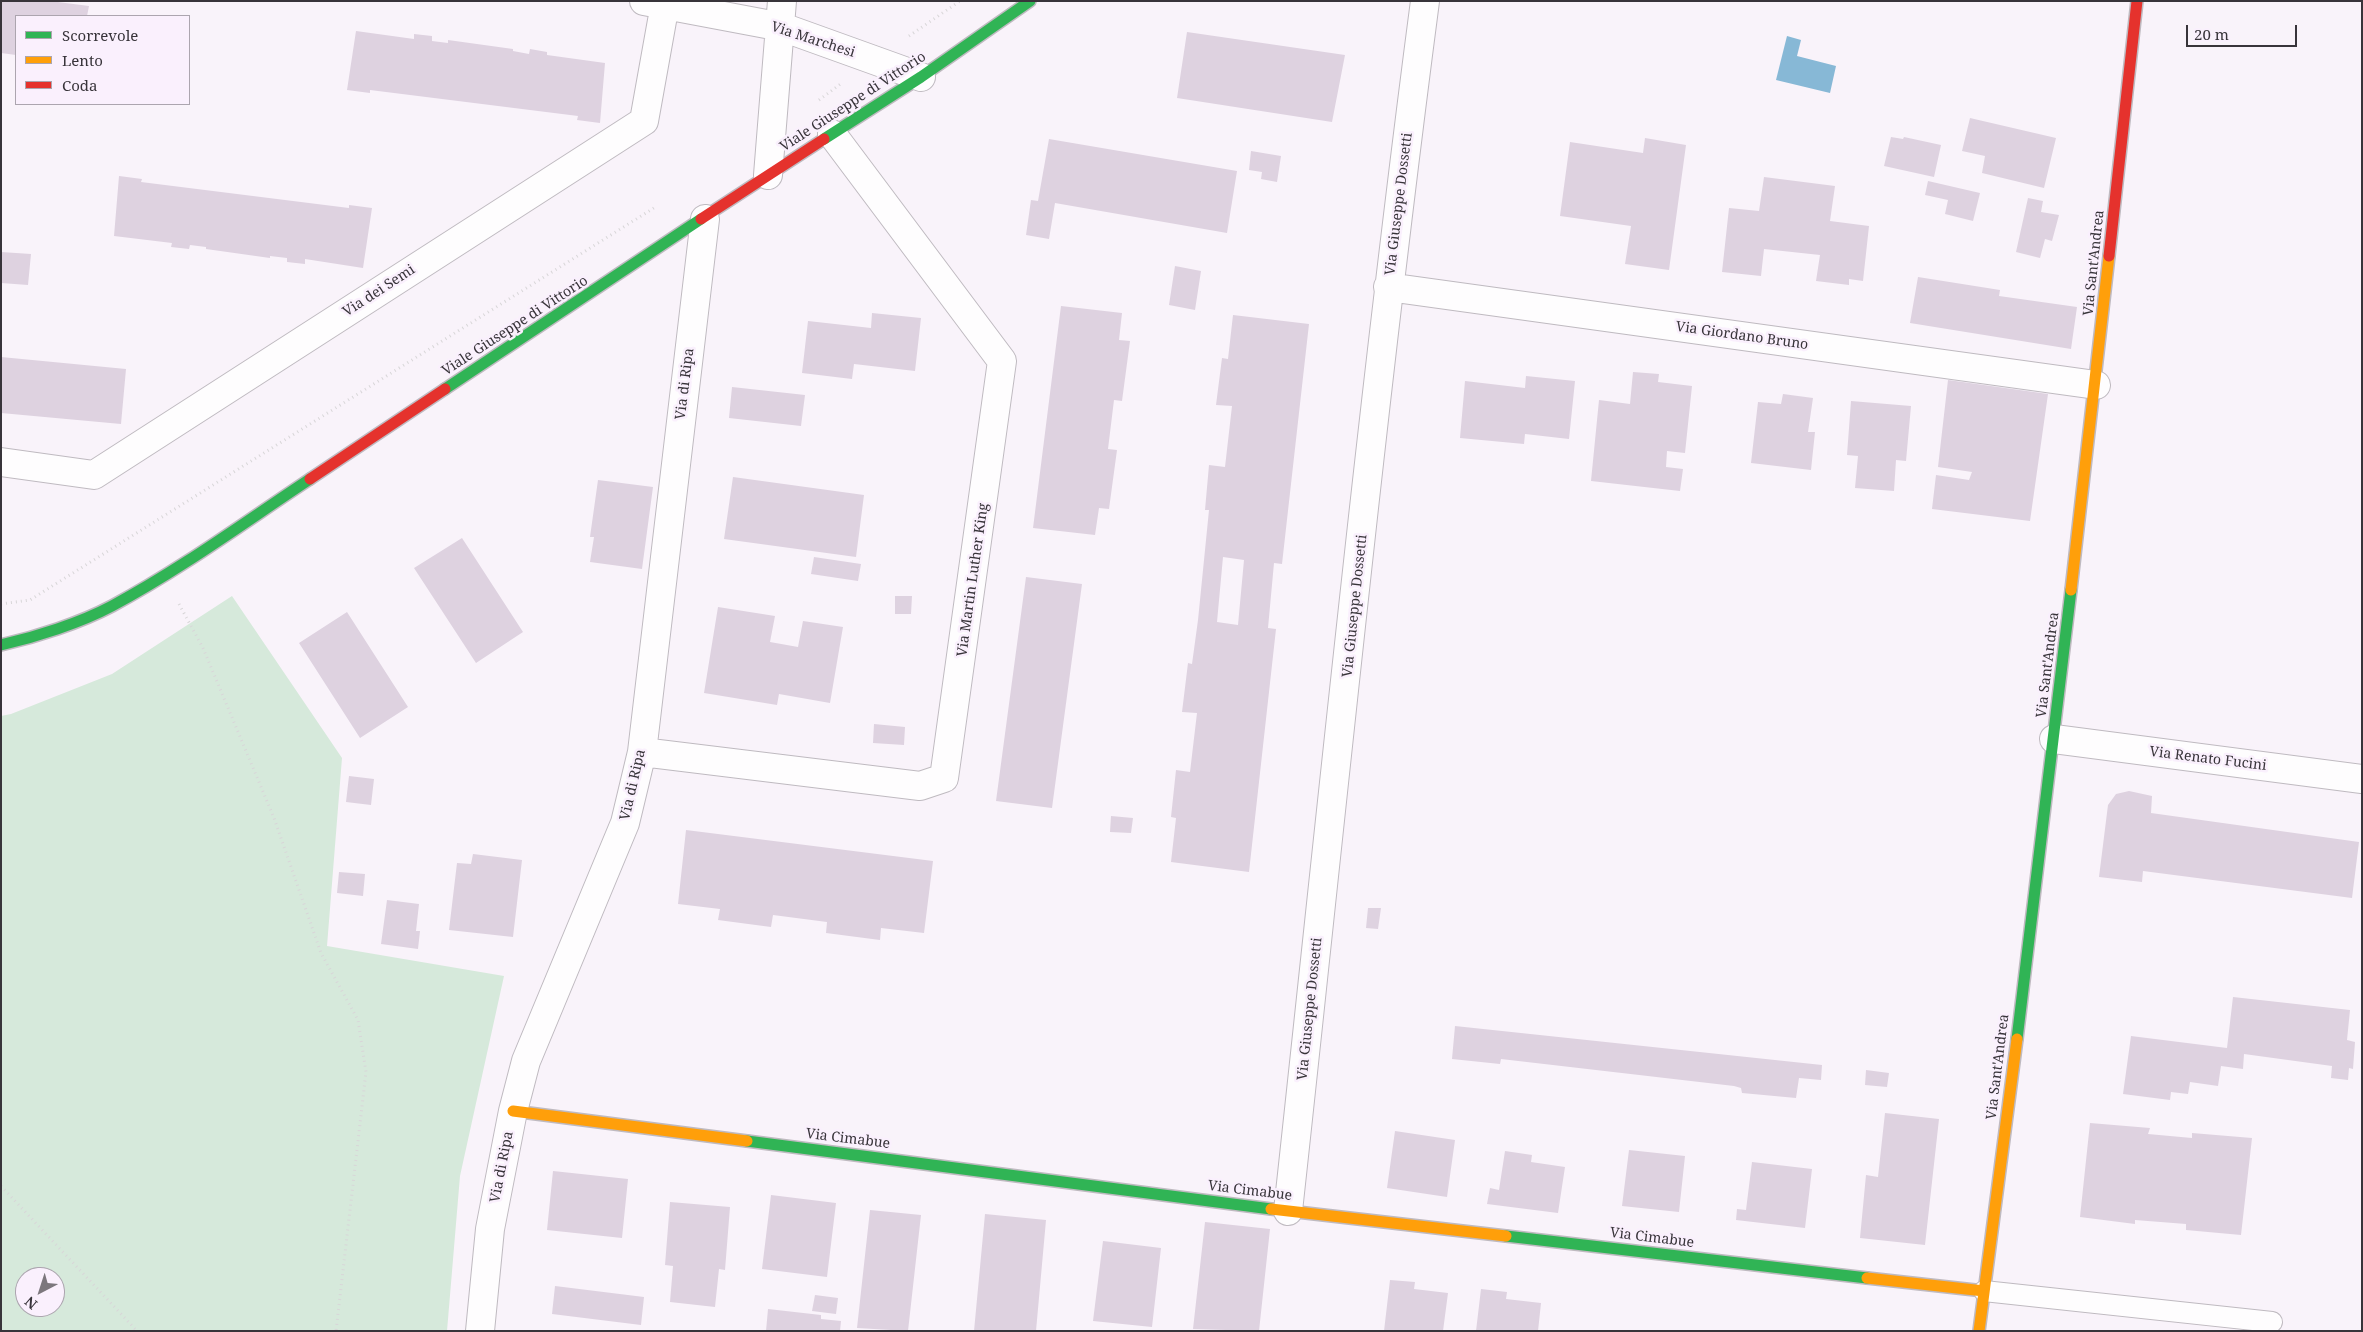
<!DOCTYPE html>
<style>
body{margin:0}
#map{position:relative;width:2363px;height:1332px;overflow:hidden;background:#f9f3fa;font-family:"Noto Serif",serif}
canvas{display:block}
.frame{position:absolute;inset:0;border:2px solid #38343a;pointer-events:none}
.legend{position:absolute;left:15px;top:15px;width:175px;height:90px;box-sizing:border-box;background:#faf0fd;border:1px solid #aca5af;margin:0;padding:6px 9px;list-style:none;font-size:15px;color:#38343a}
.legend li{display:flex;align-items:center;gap:10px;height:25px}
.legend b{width:25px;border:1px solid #aca5af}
.north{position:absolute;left:15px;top:1267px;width:50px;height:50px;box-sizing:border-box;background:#faf0fd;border:1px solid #aca5af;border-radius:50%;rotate:220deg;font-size:14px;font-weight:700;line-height:20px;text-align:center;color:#38343a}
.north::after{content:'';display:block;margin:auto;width:18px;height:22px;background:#7c777d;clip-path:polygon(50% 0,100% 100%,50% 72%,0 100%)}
.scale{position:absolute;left:2186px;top:25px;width:111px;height:22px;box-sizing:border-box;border:2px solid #38343a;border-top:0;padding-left:6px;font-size:15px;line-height:18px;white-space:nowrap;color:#38343a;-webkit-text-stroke:4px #faf0fd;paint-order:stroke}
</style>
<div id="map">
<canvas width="2363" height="1332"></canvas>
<div class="frame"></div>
<ul class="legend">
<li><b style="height:6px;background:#30b455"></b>Scorrevole</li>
<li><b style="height:6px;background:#ff9f0a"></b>Lento</li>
<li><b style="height:6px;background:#e5322d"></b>Coda</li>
</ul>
<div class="north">N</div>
<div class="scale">20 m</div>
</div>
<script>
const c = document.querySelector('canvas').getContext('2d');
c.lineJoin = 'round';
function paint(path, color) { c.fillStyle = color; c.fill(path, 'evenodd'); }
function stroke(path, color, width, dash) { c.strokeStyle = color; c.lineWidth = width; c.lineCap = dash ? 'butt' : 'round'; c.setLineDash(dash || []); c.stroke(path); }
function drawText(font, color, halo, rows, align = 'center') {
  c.font = font + ' "Noto Serif",serif'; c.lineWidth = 5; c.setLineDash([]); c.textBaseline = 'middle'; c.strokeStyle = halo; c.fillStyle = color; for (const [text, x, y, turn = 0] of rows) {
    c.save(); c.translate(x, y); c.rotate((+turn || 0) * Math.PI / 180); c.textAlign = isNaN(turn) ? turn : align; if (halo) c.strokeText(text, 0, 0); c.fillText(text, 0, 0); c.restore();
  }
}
paint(new Path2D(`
 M232,596L342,758L327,946L504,976L460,1176L447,1331H1V716L11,714L112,674ZM25,1277H55V1307H25Z`), '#d6e9db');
paint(new Path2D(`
 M1787,36L1801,40L1797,56L1836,66L1830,93L1776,80Z`), '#87b8d6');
paint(new Path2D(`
 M1,1H50L89,6L87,16H16V55L1,53Z
 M356,31L414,39V34L432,36V41L448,43V40L513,49V51L529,54L530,49L547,52V55L605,63L600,123L577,120L578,116L370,90V93L347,90Z
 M1187,32L1345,55L1332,122L1177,98Z
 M1970,118L2056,138L2044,188L1982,173L1985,156L1962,151Z
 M1891,137L1903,139L1904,137L1941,145L1934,177L1884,166Z
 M1645,138L1686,145L1669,270L1625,264L1631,226L1560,216L1570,142L1643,153Z
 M1049,139L1237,171L1227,233L1055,203L1049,239L1026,235L1031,200L1038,201Z
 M1251,151L1281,156L1277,182L1261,179L1262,172L1249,170Z
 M119,176L142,179L141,182L349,208V205L372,208L363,268L305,259V264L287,262V258L270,256V258L206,249V247L190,245L189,249L171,247L172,243L114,236Z
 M1764,177L1835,186L1830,221L1869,226L1863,281L1849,279V285L1816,281L1820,255L1764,249L1761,276L1722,272L1729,208L1759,211Z
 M1928,181L1980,193L1973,221L1945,214L1948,200L1925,195Z
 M2028,198L2043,201L2041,212L2059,215L2052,241L2045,239L2040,258L2016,252Z
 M1,252L31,254L28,285L1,283Z
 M1175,266L1201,271L1195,310L1169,305Z
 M1918,277L2000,290L1999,296L2077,307L2071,349L1910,323Z
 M1061,306L1122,313L1119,340L1130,341L1122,401L1114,400L1108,449L1117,450L1109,509L1099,508L1095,535L1033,528Z
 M872,313L921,318L915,371L854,364L852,379L802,373L808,321L871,328Z
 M1233,315L1309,324L1282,564L1274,563L1268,628L1276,629L1249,872L1171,862L1176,818L1171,817L1176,770L1190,772L1197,713L1182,712L1188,663L1192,664L1198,620L1209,510H1205L1209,465L1225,467L1232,406L1216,405L1222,358L1228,359ZM1223,557L1244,560L1238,625L1217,622Z
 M1,357L126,369L121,424L1,413Z
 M1633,372L1659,374L1658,382L1692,386L1685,453L1667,451L1666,467L1683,469L1680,491L1591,481L1599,400L1630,404Z
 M1526,376L1575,381L1569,439L1525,434L1524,444L1460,438L1465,381L1525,388Z
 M1948,380L2048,394L2030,521L1932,509L1936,475L1969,480L1972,472L1938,467Z
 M732,387L805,395L801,426L729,418Z
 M1783,394L1813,398L1808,432H1815L1811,470L1751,463L1758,402L1781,404Z
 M1851,401L1911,406L1906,461L1896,460L1894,491L1855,488L1858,456L1847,455Z
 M733,477L864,495L856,557L724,539Z
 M598,480L653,487L642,569L590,562L594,537H590Z
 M462,538L523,632L476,663L414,568Z
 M814,557L861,564L858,581L811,574Z
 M1026,577L1082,584L1052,808L996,801Z
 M895,596H912L911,614H895Z
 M718,607L775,616L770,642L798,647L803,621L843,627L830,703L779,694L777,705L704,693Z
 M347,612L408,707L360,738L299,643Z
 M874,724L905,727L904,745L873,743Z
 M349,776L374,779L371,805L346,802Z
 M2129,791L2152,796L2151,813L2359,842L2352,898L2143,871L2142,882L2099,877L2108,805L2116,794Z
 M1111,816L1133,818L1131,833L1110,832Z
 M686,830L933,861L924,933L881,928L880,940L826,933L827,922L773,915L771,927L718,920L720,909L678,904Z
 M473,854L522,860L513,937L449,930L457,863L471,864Z
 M339,872L365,874L363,896L337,893Z
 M387,900L419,904L416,931H420L418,949L381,944Z
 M1368,908H1381L1378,929L1366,928Z
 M2233,997L2350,1010L2347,1040L2355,1042L2353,1069L2349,1068L2348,1080L2331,1078L2332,1066L2244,1054L2243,1069L2221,1066L2218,1086L2190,1082L2188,1094L2171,1092L2170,1100L2123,1094L2131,1036L2227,1048Z
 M1455,1026L1822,1065L1821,1080L1799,1078L1796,1098L1742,1093L1741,1088L1734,1086L1501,1059L1500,1064L1452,1059Z
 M1866,1070L1889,1073L1887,1087L1865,1085Z
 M1885,1113L1939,1119L1925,1245L1860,1238L1866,1175L1878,1177Z
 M2090,1123L2150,1128L2148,1134L2192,1138V1133L2252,1138L2241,1235L2186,1230V1224L2135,1220V1224L2080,1217Z
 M1395,1131L1455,1140L1447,1197L1387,1188Z
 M1629,1150L1685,1156L1679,1212L1622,1206Z
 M1505,1151L1532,1155L1531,1162L1565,1167L1558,1213L1487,1204L1490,1188L1499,1190Z
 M1752,1162L1812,1169L1805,1228L1736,1220L1737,1209L1746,1210Z
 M553,1171L628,1179L622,1238L547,1230Z
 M771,1195L836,1203L827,1277L762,1269Z
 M670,1202L730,1207L725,1270L719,1269L715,1307L670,1302L673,1266L665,1265Z
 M870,1210L921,1215L908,1331L857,1328Z
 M985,1214L1046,1220L1036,1331H974Z
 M1205,1222L1270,1229L1259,1331L1193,1329Z
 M1103,1241L1161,1248L1152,1327L1093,1321Z
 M1390,1280L1415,1282L1414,1289L1448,1293L1443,1331H1384Z
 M555,1286L644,1297L641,1325L552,1314Z
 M1481,1289L1507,1292L1506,1299L1541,1303L1538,1331H1476Z
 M815,1295L838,1298L836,1314L812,1311Z
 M768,1309L821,1315V1319L841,1321L840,1331H766Z`), '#ded2e0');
const lane = new Path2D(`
 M1984,1291L2272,1322`);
const street = new Path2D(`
 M644,1L782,27L921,77
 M768,175L782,1
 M1388,287L2096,385
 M1,462L94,475L644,121L665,4
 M2054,739L2362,779
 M642,752L920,786L944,778L1002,361L832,134
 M1288,1211C1332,808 1372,404 1425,1
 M480,1331L490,1229L513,1111L526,1061L625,823L642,752L705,219`);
const fast = new Path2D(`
 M824,139L921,77L1030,1
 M445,389L701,219
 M1,645C36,637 80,623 112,606C181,569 245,522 310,479
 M2017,1039L2071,590
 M747,1141L1271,1209
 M1506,1236L1867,1278`);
const slow = new Path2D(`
 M2071,590L2109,256
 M513,1111L747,1141
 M1271,1209L1506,1236
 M1867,1278L1984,1291
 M1979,1331L2017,1039`);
const jam = new Path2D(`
 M701,219L824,139
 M2109,256L2137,1
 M310,479L445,389`);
stroke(lane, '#bfbac0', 22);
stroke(street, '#bfbac0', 30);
stroke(fast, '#bfbac0', 14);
stroke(slow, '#bfbac0', 14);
stroke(jam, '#bfbac0', 14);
stroke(new Path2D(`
 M909,36L960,1
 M819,100L842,83
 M1,604L30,600L657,206
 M179,604L203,648L274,818L321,953L358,1020L366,1072L336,1331
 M1,1186L137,1331`), '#d8d6d8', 3, [1, 4]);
stroke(lane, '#fefdfe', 20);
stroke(street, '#fefdfe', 28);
stroke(fast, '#30b455', 11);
stroke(slow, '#ff9f0a', 11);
stroke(jam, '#e5322d', 11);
drawText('14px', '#38343a', '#faf0fd', [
 ["Via Marchesi",813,40,18],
 ["Viale Giuseppe di Vittorio",853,102,-33],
 ["Via Giuseppe Dossetti",1399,204,-83],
 ["Via Sant'Andrea",2094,263,-84],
 ["Via dei Semi",379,291,-33],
 ["Viale Giuseppe di Vittorio",515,326,-33],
 ["Via Giordano Bruno",1742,336,8],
 ["Via di Ripa",685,384,-83],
 ["Via Martin Luther King",973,580,-82],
 ["Via Giuseppe Dossetti",1355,606,-84],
 ["Via Sant'Andrea",2048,665,-83],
 ["Via Renato Fucini",2208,759,7],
 ["Via di Ripa",633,785,-77],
 ["Via Giuseppe Dossetti",1310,1009,-84],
 ["Via Sant'Andrea",1998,1067,-83],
 ["Via Cimabue",848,1139,7],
 ["Via di Ripa",502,1167,-79],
 ["Via Cimabue",1250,1191,7],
 ["Via Cimabue",1652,1238,7]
]);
</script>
